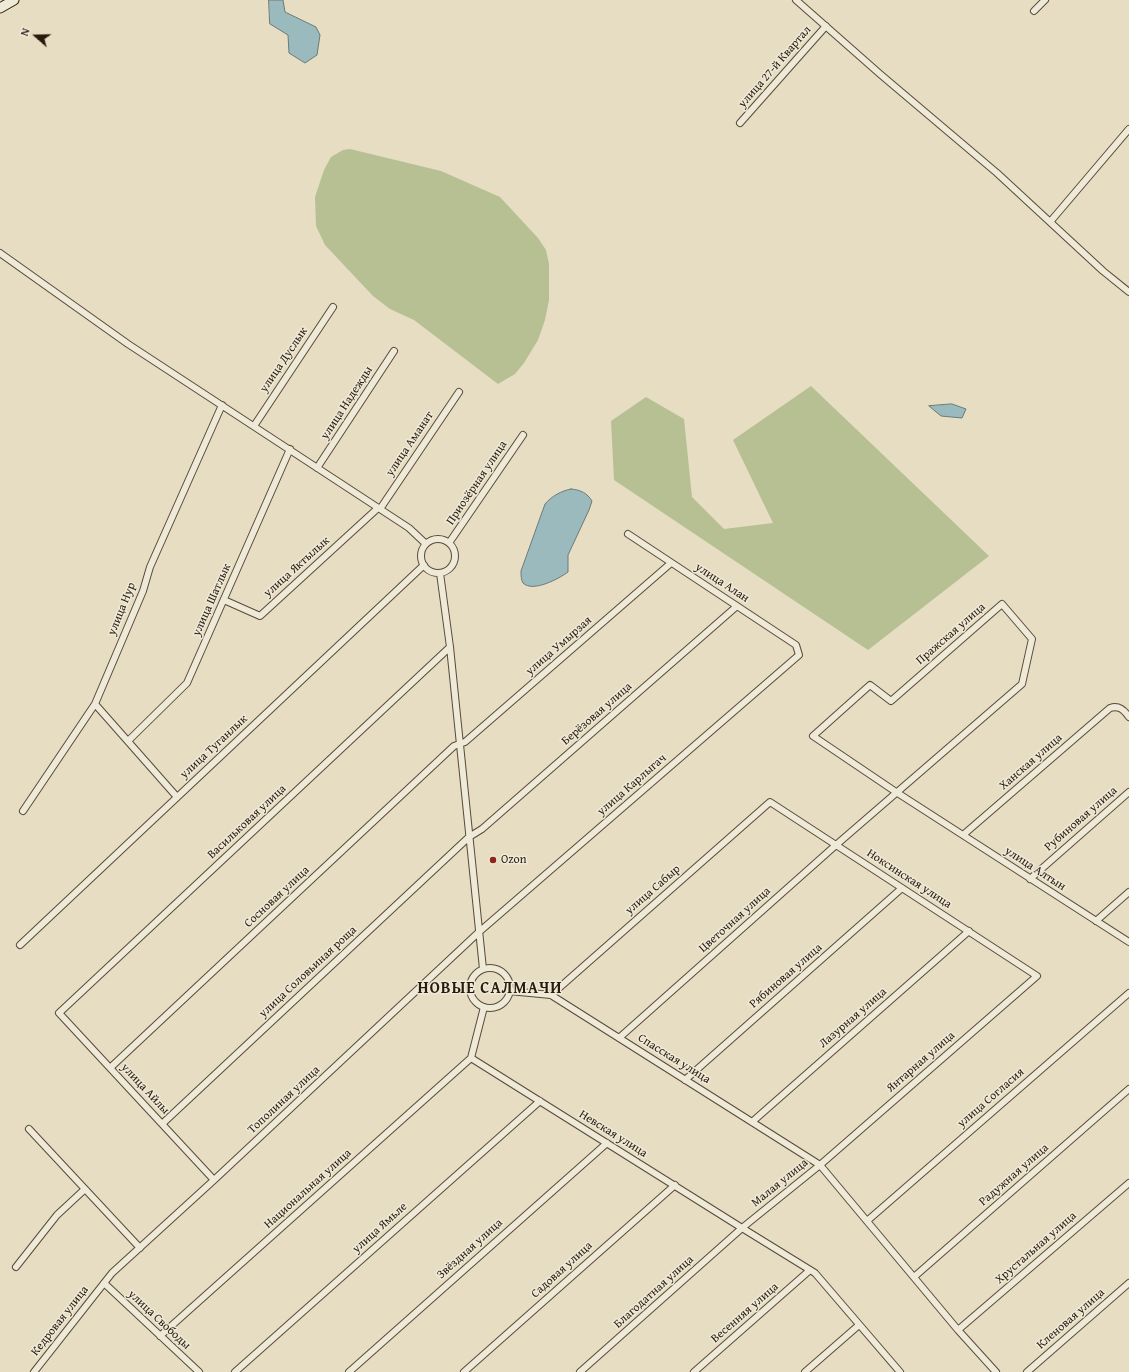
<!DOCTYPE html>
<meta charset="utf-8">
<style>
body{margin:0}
#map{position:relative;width:1129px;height:1372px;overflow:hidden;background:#e6ddc3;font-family:"Gentium Book Plus",serif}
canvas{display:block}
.north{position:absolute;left:16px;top:16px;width:40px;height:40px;-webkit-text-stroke:3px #efe9d8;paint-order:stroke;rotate:290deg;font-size:11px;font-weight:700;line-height:16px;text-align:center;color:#291a0b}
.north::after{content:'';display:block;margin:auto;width:14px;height:18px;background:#291a0b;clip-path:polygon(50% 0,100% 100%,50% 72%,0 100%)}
</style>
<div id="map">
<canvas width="1129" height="1372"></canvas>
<div class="north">N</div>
</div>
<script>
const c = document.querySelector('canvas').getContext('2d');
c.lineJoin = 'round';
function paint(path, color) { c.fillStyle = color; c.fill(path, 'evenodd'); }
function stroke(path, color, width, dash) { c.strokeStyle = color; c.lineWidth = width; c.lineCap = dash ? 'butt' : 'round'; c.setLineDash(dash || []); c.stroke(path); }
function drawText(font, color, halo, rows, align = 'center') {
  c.font = font + ' "Gentium Book Plus",serif'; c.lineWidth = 3; c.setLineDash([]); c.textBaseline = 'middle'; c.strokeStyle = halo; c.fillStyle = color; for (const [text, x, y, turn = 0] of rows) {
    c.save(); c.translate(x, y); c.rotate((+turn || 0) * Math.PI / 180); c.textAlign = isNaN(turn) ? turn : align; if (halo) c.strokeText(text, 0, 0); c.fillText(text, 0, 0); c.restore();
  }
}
paint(new Path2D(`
 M350,149L441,171L500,197L538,238L546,250L549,264V300L545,320L538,340L524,363L515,374L498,384L414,320L390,309L373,296L325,245L316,226L315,197L324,170L331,157L343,150Z
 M811,386L989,556L868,650L614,480L611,421L646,397L684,419L692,497L724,529L773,523L733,440Z`), '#b6c093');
const water = new Path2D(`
 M269,0H283L285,12L316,27L320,35L317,55L305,63L289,53L288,35L270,24Z
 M952,404L966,409L962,418L941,416L929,406Z
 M571,489C581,490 587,493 592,501L589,510L568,555V572C560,578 533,593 523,583C521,580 521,575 521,571L545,504C552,496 561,491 571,489Z`);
paint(water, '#9ababe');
stroke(water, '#6d7a76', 1);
const street = new Path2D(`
 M796,0L880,74L997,173L1103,271L1129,292
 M1034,11L1045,0
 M740,123L826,26
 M1050,222L1129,129
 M0,253L128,344L409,528L426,544
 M254,426L333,307
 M317,468L394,351
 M380,509L459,392
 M421 556a17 17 0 1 1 34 0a17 17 0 1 1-34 0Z
 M449,543L523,435
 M440,573L450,647L483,969
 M224,600L260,616L378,508
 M95,704L177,797
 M128,741L187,683L290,449
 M23,811L95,704L143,591L150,567L222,405
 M963,835L1110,708C1119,705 1124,710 1129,717
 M1030,879L1129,792
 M1096,921L1129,892
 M20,945L424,565
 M470 988a20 20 0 1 1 40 0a20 20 0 1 1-40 0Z
 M509,991L551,995L820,1165L1037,976L770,802L551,995
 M619,1038L836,845L1022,684L1032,639L1002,604L891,701L870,685L813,736L896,792L1129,942
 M471,1058L742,1228L580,1372
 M471,1058L484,1007
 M110,1068L454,746L465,742L671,563
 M685,1080L902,888
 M752,1122L969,931
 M162,1124L469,837L482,829L737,606
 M29,1129L140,1248
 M214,1180L59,1013L450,647
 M867,1221L1129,993
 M16,1267L57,1215L85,1189
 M914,1277L1129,1089
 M104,1283L199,1372
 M958,1330L1129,1183
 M160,1336L471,1058
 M34,1372L112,1273L214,1180L479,932L799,655L796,645L628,534
 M235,1372L540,1101
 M349,1372L607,1143
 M464,1372L675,1185
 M694,1372L810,1270
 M805,1372L859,1325
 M900,1372L815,1273L742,1228L820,1165L958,1330L996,1372
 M1027,1372L1129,1283`);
const secondary = new Path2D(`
 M0,8L14,0`);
stroke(street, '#584b39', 8);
stroke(secondary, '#291a0b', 11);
stroke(street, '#efe9d8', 6);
stroke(secondary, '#efe9d8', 9);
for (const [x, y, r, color] of [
 [493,860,4,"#8f2418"]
]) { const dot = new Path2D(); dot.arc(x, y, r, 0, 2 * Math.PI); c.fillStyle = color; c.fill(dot); stroke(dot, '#efe9d8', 1.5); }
drawText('12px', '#291a0b', '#efe9d8', [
 ["улица 27-й Квартал",775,67,-49],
 ["улица Дуслык",284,360,-56],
 ["улица Надежды",347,403,-57],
 ["улица Аманат",410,444,-56],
 ["Приозёрная улица",477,483,-56],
 ["улица Яктылык",297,567,-42],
 ["улица Алан",722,583,33],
 ["улица Шатлык",212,600,-66],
 ["улица Нур",122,609,-68],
 ["Пражская улица",951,634,-41],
 ["улица Умырзая",559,646,-41],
 ["Берёзовая улица",597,714,-41],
 ["улица Туганлык",214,747,-43],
 ["Ханская улица",1031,762,-41],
 ["улица Карлыгач",632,785,-41],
 ["Рубиновая улица",1081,819,-41],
 ["Васильковая улица",247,822,-43],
 ["улица Алтын",1035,869,33],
 ["Ноксинская улица",909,879,33],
 ["улица Сабыр",653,890,-41],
 ["Сосновая улица",277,897,-43],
 ["Цветочная улица",735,920,-42],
 ["улица Соловьиная роща",308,972,-43],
 ["Рябиновая улица",786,976,-41],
 ["Лазурная улица",853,1018,-41],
 ["Спасская улица",674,1059,32],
 ["Янтарная улица",921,1062,-41],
 ["улица Айлы",145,1089,47],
 ["улица Согласия",991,1098,-41],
 ["Тополиная улица",284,1100,-43],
 ["Невская улица",613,1134,32],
 ["Радужная улица",1014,1175,-41],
 ["Малая улица",780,1183,-39],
 ["Национальная улица",308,1189,-42],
 ["улица Ямьле",380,1228,-42],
 ["Хрустальная улица",1036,1248,-41],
 ["Звёздная улица",470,1249,-42],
 ["Садовая улица",562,1270,-42],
 ["Благодатная улица",654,1292,-42],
 ["Весенняя улица",745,1313,-41],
 ["Кленовая улица",1071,1319,-41],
 ["улица Свободы",159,1320,43],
 ["Кедровая улица",60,1321,-52]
]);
drawText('12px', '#291a0b', '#efe9d8', [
 ["Ozon",501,860]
], 'left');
c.letterSpacing = '1px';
drawText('bold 16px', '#291a0b', '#efe9d8', [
 ["НОВЫЕ САЛМАЧИ",490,989]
]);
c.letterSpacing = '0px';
</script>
